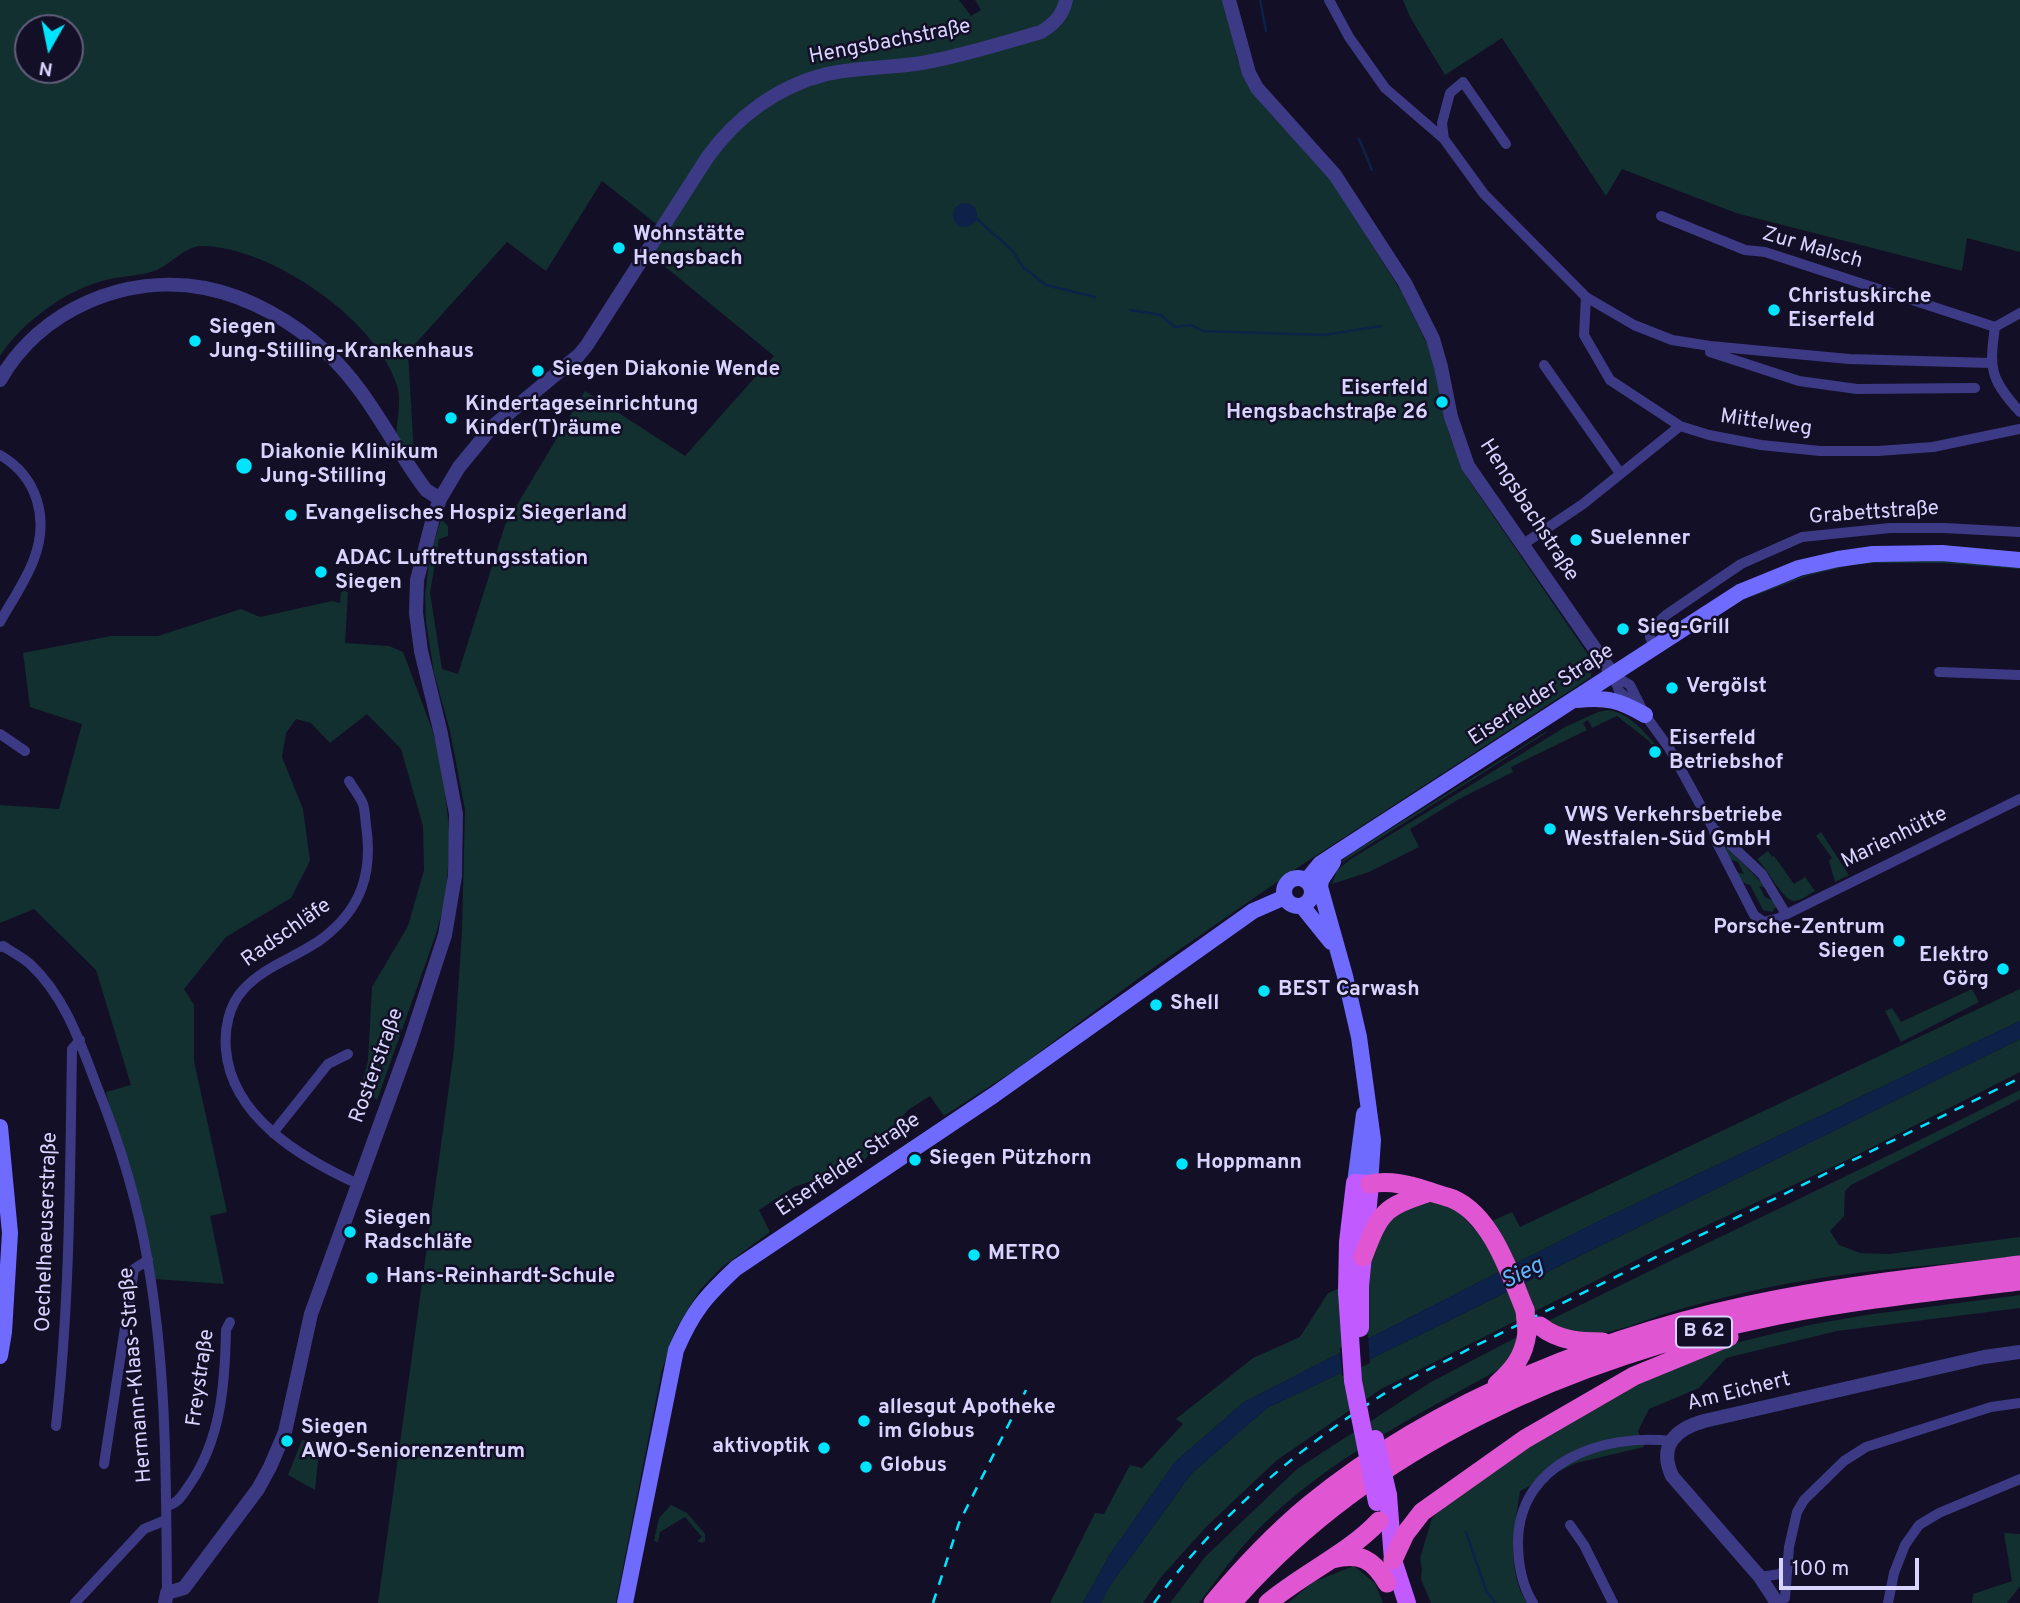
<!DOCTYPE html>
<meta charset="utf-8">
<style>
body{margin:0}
#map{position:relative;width:2020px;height:1603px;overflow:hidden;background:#130f26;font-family:Overpass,sans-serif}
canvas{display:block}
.north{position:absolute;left:14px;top:14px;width:70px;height:70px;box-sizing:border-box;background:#130f26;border:2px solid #625e7d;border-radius:50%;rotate:189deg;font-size:19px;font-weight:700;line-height:28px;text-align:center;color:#d9d4ff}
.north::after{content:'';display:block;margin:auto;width:24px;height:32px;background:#00e5ff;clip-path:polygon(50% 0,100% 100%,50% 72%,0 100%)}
.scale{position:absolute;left:1779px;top:1558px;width:140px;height:32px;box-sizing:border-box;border:4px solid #d9d4ff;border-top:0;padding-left:9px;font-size:21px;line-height:24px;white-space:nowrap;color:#d9d4ff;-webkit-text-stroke:5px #130f26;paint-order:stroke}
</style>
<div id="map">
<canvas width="2020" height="1603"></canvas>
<div class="north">N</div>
<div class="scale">100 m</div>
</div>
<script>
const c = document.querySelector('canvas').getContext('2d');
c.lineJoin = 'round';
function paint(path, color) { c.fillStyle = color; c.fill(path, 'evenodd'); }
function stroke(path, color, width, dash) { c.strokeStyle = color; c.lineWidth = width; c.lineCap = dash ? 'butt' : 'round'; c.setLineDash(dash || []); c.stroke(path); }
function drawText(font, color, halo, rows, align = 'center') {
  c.font = font + ' Overpass,sans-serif'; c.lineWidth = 5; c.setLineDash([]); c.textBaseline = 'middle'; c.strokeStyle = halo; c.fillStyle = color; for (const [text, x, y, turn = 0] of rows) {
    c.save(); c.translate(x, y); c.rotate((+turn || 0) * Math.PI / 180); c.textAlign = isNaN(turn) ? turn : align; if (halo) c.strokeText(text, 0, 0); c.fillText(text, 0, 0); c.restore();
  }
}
paint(new Path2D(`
 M0,0H959L971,16L981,10L975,0H1225L1237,58L1258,99L1327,174L1401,291L1430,350L1449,434L1468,479L1591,659V677L1300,866L1143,975L1018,1068L944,1116L930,1096L908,1110L860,1165L794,1187L759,1210L770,1232L721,1268L700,1290L675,1331L662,1370L616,1603H378L454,1050L462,931L465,810L450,731L434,673L426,622L425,594L430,556L441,519L448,526V536L439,539L430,593L442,669L458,674L505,525L585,391L685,456L774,356L652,256L664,230L602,181L546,271L507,242L408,352L414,455L396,437C397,422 401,403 398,389C380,321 269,245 200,246C184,247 169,266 154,271C139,276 122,276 106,280C67,289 22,322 0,356ZM28,28H70V70H28Z
 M1403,0H2020V252L1967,238L1962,271L1736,213L1622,169L1606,196L1502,38L1445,75L1410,17Z
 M1907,558L2020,565V569L1943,563H1873L1852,565L1810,575L1751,597C1806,571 1846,563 1907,558Z
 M345,591L348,592L345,643L389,646L403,652L432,729L442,765L450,837L446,897L436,934L377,1100L361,1087L368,1061L372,987L408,926L424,870L423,826L401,749L367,714L330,743L311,723L296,719L286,733L282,757L303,809L310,861L291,898L226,937L184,989L194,1005V1061L227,1212L210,1216L224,1284L155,1279L106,1092L131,1085L96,970L34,909L0,923V805L59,809L82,724L30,707L23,653L111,636H158L241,609L260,617L332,601L340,603L341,592Z
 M1609,710C1629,713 1646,733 1658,748L1655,752L1649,741L1617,716L1592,728L1588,720L1583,723L1587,730L1511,767L1513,772L1459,799L1410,829L1419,847L1369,872L1332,884L1337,870L1351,859L1565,727L1598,712Z
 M1547,731L1546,733L1333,868L1352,853Z
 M1821,832L1849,875L1835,882L1829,861L1832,858L1816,836Z
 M1720,840L1760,881L1764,882L1767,888L1759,886L1765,897L1774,901L1776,907L1772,912L1763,910L1750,885L1741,882L1736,872L1744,874L1738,862L1729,859Z
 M1768,851L1772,857L1774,856L1794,884L1805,877L1815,891C1809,894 1801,901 1794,901C1783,901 1767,868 1757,859Z
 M1972,989L1979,1002L1901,1042L1885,1011L1892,1008L1901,1022Z
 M2020,989V1021L1601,1220L1244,1402L1175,1462L1110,1554L1083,1603H1050L1095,1513L1104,1514L1130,1465L1142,1468L1183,1424L1176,1419L1253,1358L1300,1337L1328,1293L1368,1276C1371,1257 1372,1235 1386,1220C1390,1215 1399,1212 1405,1209C1435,1194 1454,1203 1474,1229L1512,1212L1520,1227Z
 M2020,1039V1072L1843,1162L1686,1235L1381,1389L1277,1460L1207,1526L1161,1577L1143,1603H1101L1109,1587L1192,1473L1267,1408L1385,1352Z
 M2020,1090V1099L1851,1185L1845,1191L1844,1216L1830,1231L1839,1245L1860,1253L1889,1254L2020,1237V1256C1948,1265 1875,1268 1803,1281C1760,1288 1716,1299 1674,1311C1630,1324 1590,1349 1548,1321C1705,1243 1864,1169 2020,1090Z
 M2020,1295V1308L1837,1331L1726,1358L1699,1388L1649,1409L1638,1431L1644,1447L1576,1463L1520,1491C1515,1528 1505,1568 1527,1603H1431L1421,1579L1422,1569L1420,1558L1432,1518L1454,1497L1564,1422L1605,1398L1723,1346L1809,1325L1866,1315Z
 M1519,1336L1510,1363C1421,1414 1324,1459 1252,1536C1233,1556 1216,1581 1199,1603H1170L1205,1557L1297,1469L1431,1382Z
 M302,1440L320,1442L315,1490L288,1475Z
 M671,1505L687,1513L705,1534V1541L702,1543L697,1541L702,1537L685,1517L660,1532L658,1542L654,1541L659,1518Z
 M2004,1533L2020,1534V1586L2007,1603H1972L1973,1594L2012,1581Z
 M1354,1566L1375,1583L1383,1603H1288L1313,1582Z`), '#12302f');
paint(new Path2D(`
 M953 215a12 12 0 1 1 24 0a12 12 0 1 1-24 0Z
 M2020,1021V1039L1385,1352L1267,1408L1192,1473L1109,1587L1101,1603H1083L1110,1554L1175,1462L1244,1402L1601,1220Z`), '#0c2248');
paint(new Path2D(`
 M1368,1334L1370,1363L1342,1376L1340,1348Z`), '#130f26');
stroke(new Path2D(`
 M1260,0L1266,31
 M1359,139L1372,170
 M977,219L1012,250L1023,267L1046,285L1095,297
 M1130,310L1161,315L1175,327L1191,325L1203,331L1324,335L1381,326
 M1466,1532L1486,1590L1495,1603`), '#0c2248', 2.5);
stroke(new Path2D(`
 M1329,0L1349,37L1385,88L1444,139L1484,194L1586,297L1634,325L1672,340L1710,346L1849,359L1991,363
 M1444,139L1442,123L1450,93L1463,82L1506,144
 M1661,216L1745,250L1765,252L1995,327
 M1586,297L1584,335L1610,380L1680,426L1709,435L1761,445L1820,451H1878L1933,447L2020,429
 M2020,313L1995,327C1989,369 1990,379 2020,412
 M1710,346V352L1799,381L1857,389L1975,388
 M1544,365L1620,473
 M0,455C38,477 49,519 34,559C26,581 11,602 0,622
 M1522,545L1583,504L1680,426
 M1655,648L1650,637V630L1666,615L1741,564L1802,537L1890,528H1944L2020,532
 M1939,672L2020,675
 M1613,675L1619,691L1645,715L1669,748L1713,828L1717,843L1754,915L1764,922L1779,918L2020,799
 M1613,675L1630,685L1642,709
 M0,734L25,751
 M349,781C353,788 360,796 363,804C365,810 365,818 366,825C373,872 362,908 323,938C298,957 265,965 243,990C229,1005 224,1029 226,1050C232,1117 301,1158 358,1184
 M1713,828L1762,874L1786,914
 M0,947L3,946C12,952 22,957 30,964C64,995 80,1042 96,1084C119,1141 138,1202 148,1263C167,1372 166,1483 167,1593
 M273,1133L328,1064L348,1054
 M56,1426C70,1301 70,1175 72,1049L80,1040
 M104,1464L134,1269L148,1260
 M167,1506C179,1503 183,1494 190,1484C221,1439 225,1384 226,1330L230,1322
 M1570,1525L1584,1545L1613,1603
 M1760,1577L1780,1574L1787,1567
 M75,1603L144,1529L166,1520
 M1533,1603C1521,1584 1518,1564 1518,1542C1519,1462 1603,1433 1671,1441
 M1777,1603L1785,1598L1789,1547L1797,1512L1804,1500L1844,1461L1866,1447L1991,1407L2020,1403
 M1888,1603L1894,1573L1905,1545L1919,1525L1939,1513L2020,1479`), '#3d3a85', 10);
stroke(new Path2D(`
 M1229,0L1249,73L1257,88L1335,175L1405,283L1433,339L1441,367L1451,417L1468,466L1613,675
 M0,380C40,310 125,273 205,288C250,297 293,322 326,352C368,390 392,445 426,490L440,499
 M165,1603L167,1593L184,1588L258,1489L270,1467L285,1432L311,1314L410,1042L445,935L455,876L456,814L441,734L421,651L416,613L417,580L433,518L440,499L459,467L492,427L579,355L587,345L707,158C736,117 778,86 827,74C858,67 891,68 922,63C962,56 1003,43 1041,32C1054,24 1063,15 1066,0
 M1777,1603L1760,1577L1672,1476C1658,1445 1676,1429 1704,1421L1984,1357L2020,1352`), '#3d3a85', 14);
stroke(new Path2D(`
 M1577,700C1607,697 1619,700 1645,715
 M1333,862L1321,880L1320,887L1345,976L1359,1037L1373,1140L1370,1184
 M1284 892a14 14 0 1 1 28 0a14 14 0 1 1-28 0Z
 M1307,880L1320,864L1349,845L1740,592L1799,568L1838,559L1873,554L1942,553L2020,560
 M1302,906L1331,942
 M0,1127L10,1233L4,1332L0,1356
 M1355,1183L1364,1114
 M625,1603L676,1350C693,1311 705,1297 736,1268L994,1095L1253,911L1285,897`), '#6f6bff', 16);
stroke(new Path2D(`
 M1347,1292L1348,1242L1355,1183L1370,1184L1360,1286
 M1388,1495L1393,1560L1407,1603`), '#c25bff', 18);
stroke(new Path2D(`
 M1370,1184C1390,1180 1409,1185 1428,1191C1436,1194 1445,1196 1453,1199C1492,1216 1510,1274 1525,1310
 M1363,1257C1381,1211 1382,1208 1430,1192
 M1540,1326C1559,1341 1580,1342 1603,1342
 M1497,1384C1514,1369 1524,1356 1527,1333
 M1332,1559C1360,1552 1373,1559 1387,1583
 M1393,1560L1405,1534L1422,1512L1525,1439L1634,1376L1729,1337
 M1213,1603C1242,1568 1273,1535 1309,1505C1438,1399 1616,1330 1779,1299C1859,1284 1940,1275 2020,1265
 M1232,1603C1371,1444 1574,1356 1779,1315C1859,1299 1940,1291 2020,1281
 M1268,1603C1302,1574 1348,1554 1379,1521`), '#e055d1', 19);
stroke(new Path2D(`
 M933,1603L959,1523L1026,1390
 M1154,1603C1216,1517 1300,1446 1390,1390C1416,1375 1444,1362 1471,1348L2020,1078`), '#00e5ff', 2.5, [10, 9]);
stroke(new Path2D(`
 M1347,1292L1353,1381L1377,1502
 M1360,1328V1286
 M1375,1439L1388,1495`), '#c25bff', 18);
stroke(new Path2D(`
 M1525,1310L1527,1333`), '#e055d1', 19);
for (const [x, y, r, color] of [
 [619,248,7,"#00e5ff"],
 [1774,310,7,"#00e5ff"],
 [195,341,7,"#00e5ff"],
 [538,371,7,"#00e5ff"],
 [1442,402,7,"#00e5ff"],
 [451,418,7,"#00e5ff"],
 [244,466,9,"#00e5ff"],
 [291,515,7,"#00e5ff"],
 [1576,540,7,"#00e5ff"],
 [321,572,7,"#00e5ff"],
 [1623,629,7,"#00e5ff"],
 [1672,688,7,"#00e5ff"],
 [1655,752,7,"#00e5ff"],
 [1550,829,7,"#00e5ff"],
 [1899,941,7,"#00e5ff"],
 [2003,969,7,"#00e5ff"],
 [1264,991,7,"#00e5ff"],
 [1156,1005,7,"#00e5ff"],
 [915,1160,7,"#00e5ff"],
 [1182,1164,7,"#00e5ff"],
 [350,1232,7,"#00e5ff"],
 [974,1255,7,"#00e5ff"],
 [372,1278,7,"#00e5ff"],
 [864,1421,7,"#00e5ff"],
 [287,1441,7,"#00e5ff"],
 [824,1448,7,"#00e5ff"],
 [866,1467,7,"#00e5ff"]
]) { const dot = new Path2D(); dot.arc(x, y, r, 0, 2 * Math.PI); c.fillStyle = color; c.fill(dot); stroke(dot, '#130f26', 2.5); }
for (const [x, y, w] of [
 [1704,1332,56]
]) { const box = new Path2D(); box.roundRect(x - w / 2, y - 15.5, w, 31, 5); c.fillStyle = '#130f26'; c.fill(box); stroke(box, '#d9d4ff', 2); }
drawText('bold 19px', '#d9d4ff', null, [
 ["B 62",1704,1332]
]);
drawText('21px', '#d9d4ff', '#130f26', [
 ["Hengsbachstraße",890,43,-11],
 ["Zur Malsch",1812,249,16],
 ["Mittelweg",1766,424,8],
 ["Hengsbachstraße",1528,511,57],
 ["Grabettstraße",1874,514,-4],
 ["Eiserfelder Straße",1542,696,-33],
 ["Marienhütte",1895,839,-26],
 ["Radschläfe",287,934,-35],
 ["Rosterstraße",378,1066,-70],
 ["Eiserfelder Straße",849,1166,-34],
 ["Oechelhaeuserstraße",48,1232,-88],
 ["Hermann-Klaas-Straße",137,1375,-95],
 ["Freystraße",202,1378,-82],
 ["Am Eichert",1739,1393,-14]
]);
drawText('bold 21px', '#d9d4ff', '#130f26', [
 ["Wohnstätte",633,236],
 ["Hengsbach",633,260],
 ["Christuskirche",1788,298],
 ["Eiserfeld",1788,322],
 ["Siegen",209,329],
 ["Jung-Stilling-Krankenhaus",209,353],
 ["Siegen Diakonie Wende",552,371],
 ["Eiserfeld",1428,390,"right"],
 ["Hengsbachstraße 26",1428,414,"right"],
 ["Kindertageseinrichtung",465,406],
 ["Kinder(T)räume",465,430],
 ["Diakonie Klinikum",260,454],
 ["Jung-Stilling",260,478],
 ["Evangelisches Hospiz Siegerland",305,515],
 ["Suelenner",1590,540],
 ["ADAC Luftrettungsstation",335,560],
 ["Siegen",335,584],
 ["Sieg-Grill",1637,629],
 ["Vergölst",1686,688],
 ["Eiserfeld",1669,740],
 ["Betriebshof",1669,764],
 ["VWS Verkehrsbetriebe",1564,817],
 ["Westfalen-Süd GmbH",1564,841],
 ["Porsche-Zentrum",1885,929,"right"],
 ["Siegen",1885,953,"right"],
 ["Elektro",1989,957,"right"],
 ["Görg",1989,981,"right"],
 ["BEST Carwash",1278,991],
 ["Shell",1170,1005],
 ["Siegen Pützhorn",929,1160],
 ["Hoppmann",1196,1164],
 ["Siegen",364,1220],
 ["Radschläfe",364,1244],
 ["METRO",988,1255],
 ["Hans-Reinhardt-Schule",386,1278],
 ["allesgut Apotheke",878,1409],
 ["im Globus",878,1433],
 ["Siegen",301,1429],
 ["AWO-Seniorenzentrum",301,1453],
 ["aktivoptik",810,1448,"right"],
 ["Globus",880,1467]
], 'left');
drawText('italic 23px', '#62b6ff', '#130f26', [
 ["Sieg",1523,1275,-26]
]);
</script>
